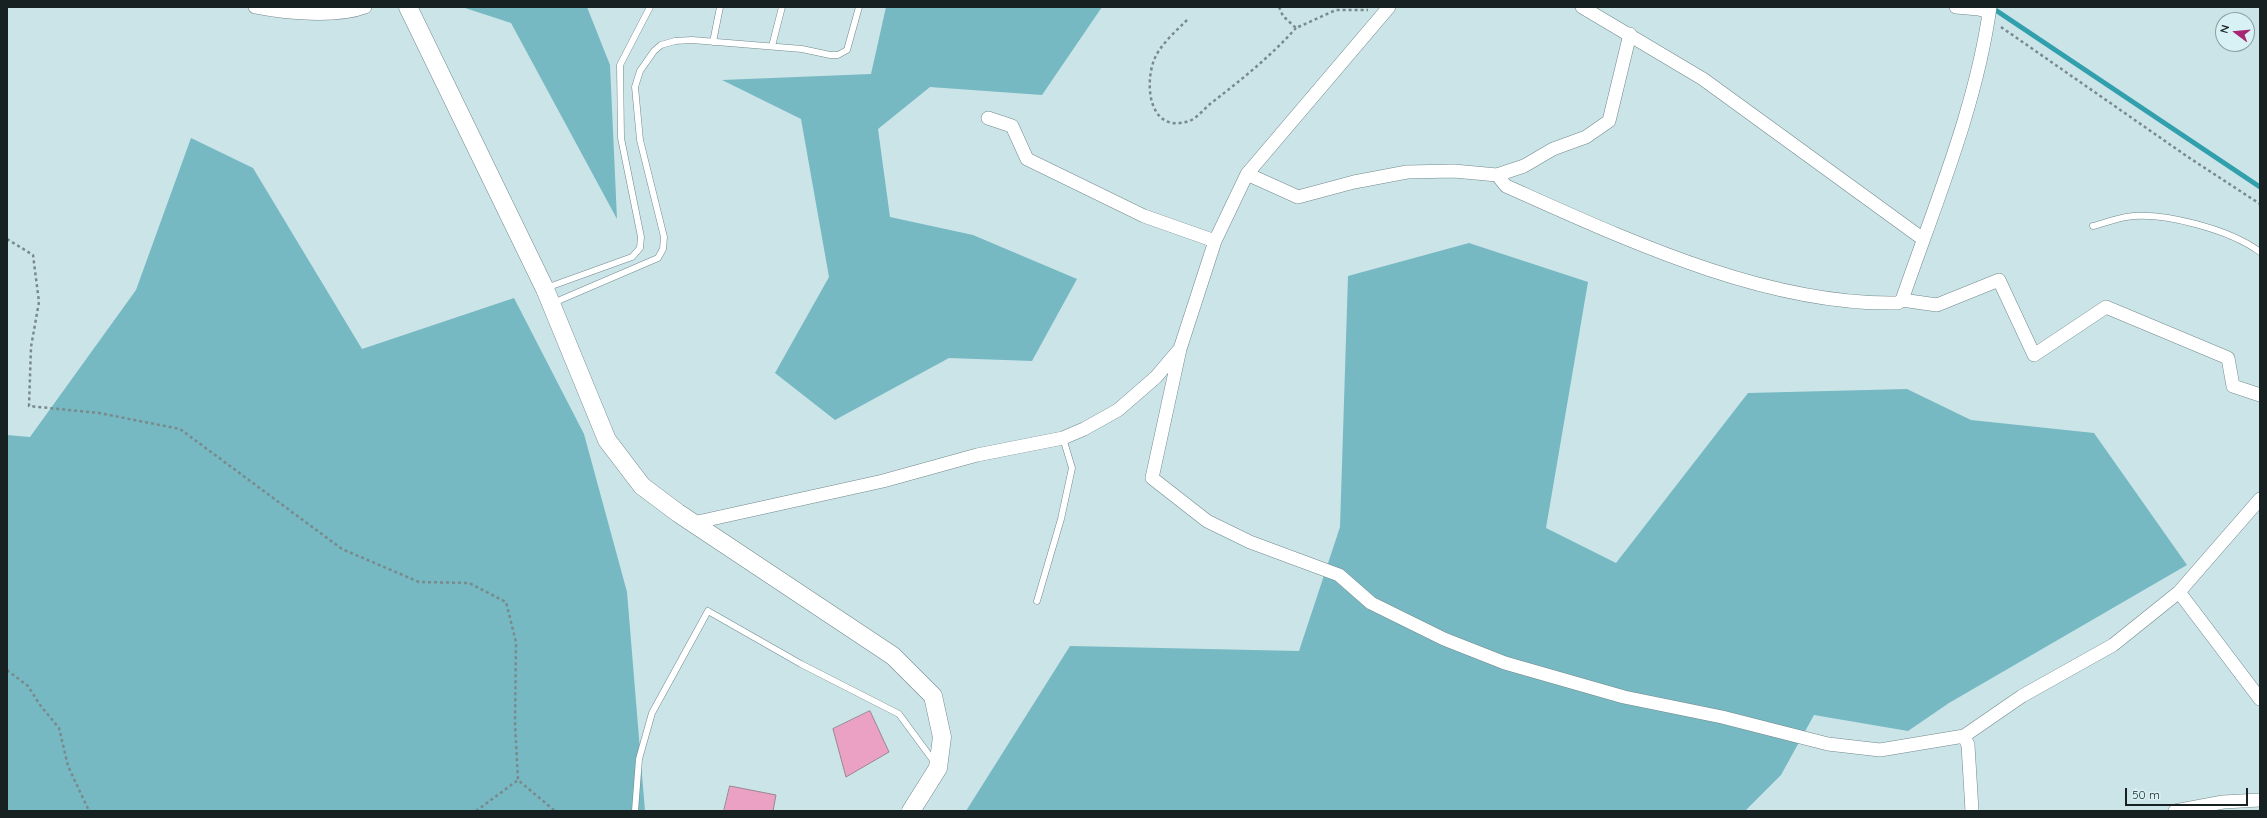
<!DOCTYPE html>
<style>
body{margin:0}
#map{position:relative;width:2267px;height:818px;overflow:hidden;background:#cbe4e8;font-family:Quicksand,sans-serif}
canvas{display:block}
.frame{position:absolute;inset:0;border:8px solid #182122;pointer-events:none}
.north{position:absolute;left:2215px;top:12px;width:40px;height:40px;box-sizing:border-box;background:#d8f1f5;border:1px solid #8b9ea1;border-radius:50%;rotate:286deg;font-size:11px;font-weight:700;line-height:16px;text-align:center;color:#182122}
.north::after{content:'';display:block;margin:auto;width:14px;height:18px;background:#a72572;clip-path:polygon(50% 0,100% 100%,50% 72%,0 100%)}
.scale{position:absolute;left:2125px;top:788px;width:123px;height:18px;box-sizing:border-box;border:2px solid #182122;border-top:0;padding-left:5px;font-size:12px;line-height:14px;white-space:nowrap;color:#182122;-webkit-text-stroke:3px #d8f1f5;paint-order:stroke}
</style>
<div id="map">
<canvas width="2267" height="818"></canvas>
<div class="frame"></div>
<div class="north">N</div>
<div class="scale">50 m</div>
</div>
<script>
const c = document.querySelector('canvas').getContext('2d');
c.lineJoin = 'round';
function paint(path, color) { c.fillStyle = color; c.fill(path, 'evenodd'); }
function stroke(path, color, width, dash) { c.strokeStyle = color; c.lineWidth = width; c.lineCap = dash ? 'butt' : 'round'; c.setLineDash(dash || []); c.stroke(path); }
paint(new Path2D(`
 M462,7H587L610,65L617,219L511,23Z
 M886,7H1102L1042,95L930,87L878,129L890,217L973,235L1077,279L1032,361L949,358L835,420L775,373L829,277L801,119L722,80L871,74Z
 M191,138L253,168L362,349L514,298L584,434L627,592L645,811H7V435L30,437L136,290Z
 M1469,243L1588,282L1546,528L1616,563L1748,393L1907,389L1971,420L2094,433L2187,565L1949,703L1908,731L1814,715L1781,775L1745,811H966L1070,646L1299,651L1340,527L1348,276Z`), '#76b9c3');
stroke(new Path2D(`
 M1991,7L2260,187`), '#329fad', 5);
const building = new Path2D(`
 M870,711L889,752L846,777L833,729Z
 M730,786L776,795L773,811H724Z`);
paint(building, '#eaa1c4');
stroke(building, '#99868e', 1);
const lane = new Path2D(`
 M713,42L720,7
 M772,46L782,7
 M2093,226C2104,223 2115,219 2126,217C2162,211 2231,230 2260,252
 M546,288L632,257L640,248L641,237L621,138L620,65L650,7
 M553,303L658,258L663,249L664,237L640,140L635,87L640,71L654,51L661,45L675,41L692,40L802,49L830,55H838L847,50L859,7
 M1037,601L1061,519L1072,468L1063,438
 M635,811L639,759L652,713L708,611L801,664L899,714L935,763`);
const street = new Path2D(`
 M255,7C285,13 336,18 365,7
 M1389,7L1247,174L1215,241L1180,349L1152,478L1207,521L1250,542L1339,575L1371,603L1444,639L1505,663L1624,697L1722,717L1828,744L1880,750L1964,736L2022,696L2113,645L2179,592L2260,499
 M1582,7L1703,79L1923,239
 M1956,7L1979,9L1989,12
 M988,118L1012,126L1027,159L1144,216L1215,241
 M1247,174L1298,197L1354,182L1407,172L1454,171L1497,175L1506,186C1625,239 1766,306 1898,303L1902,300C1935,204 1976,108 1990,7
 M1497,175L1524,166L1553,149L1586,137L1609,121L1630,34
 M1902,300L1937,305L1999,280L2034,355L2106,307L2228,358L2233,386L2260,395
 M693,523L883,481L977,455L1063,438L1084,429L1118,410L1156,377L1178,351
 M2179,592L2260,699
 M1964,736L1968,745L1972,811
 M2175,811L2223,802L2260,800`);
const secondary = new Path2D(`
 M408,7L545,289L607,440L642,486L678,513L893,656L933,696L942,737L938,768L911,811`);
stroke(lane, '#72898d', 7);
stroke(street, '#72898d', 14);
stroke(secondary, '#72898d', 19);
stroke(new Path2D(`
 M1279,7L1283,16L1296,28L1336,10H1368
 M1187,20C1175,32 1160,45 1154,60C1144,87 1150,134 1189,121C1196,119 1204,109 1210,104C1241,80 1270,57 1296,28
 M2001,27L2188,157L2260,204
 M7,239L33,255L39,302L31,347L29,406L99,413L180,429L342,549L419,582L469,583L506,602L516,642L515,724L518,780L555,811
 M7,670L28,686L40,705L59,728L68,766L89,811
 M476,811L518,780`), '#798a8d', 2.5, [3, 3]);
stroke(lane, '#fff', 6);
stroke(street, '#fff', 13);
stroke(secondary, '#fff', 18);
</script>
